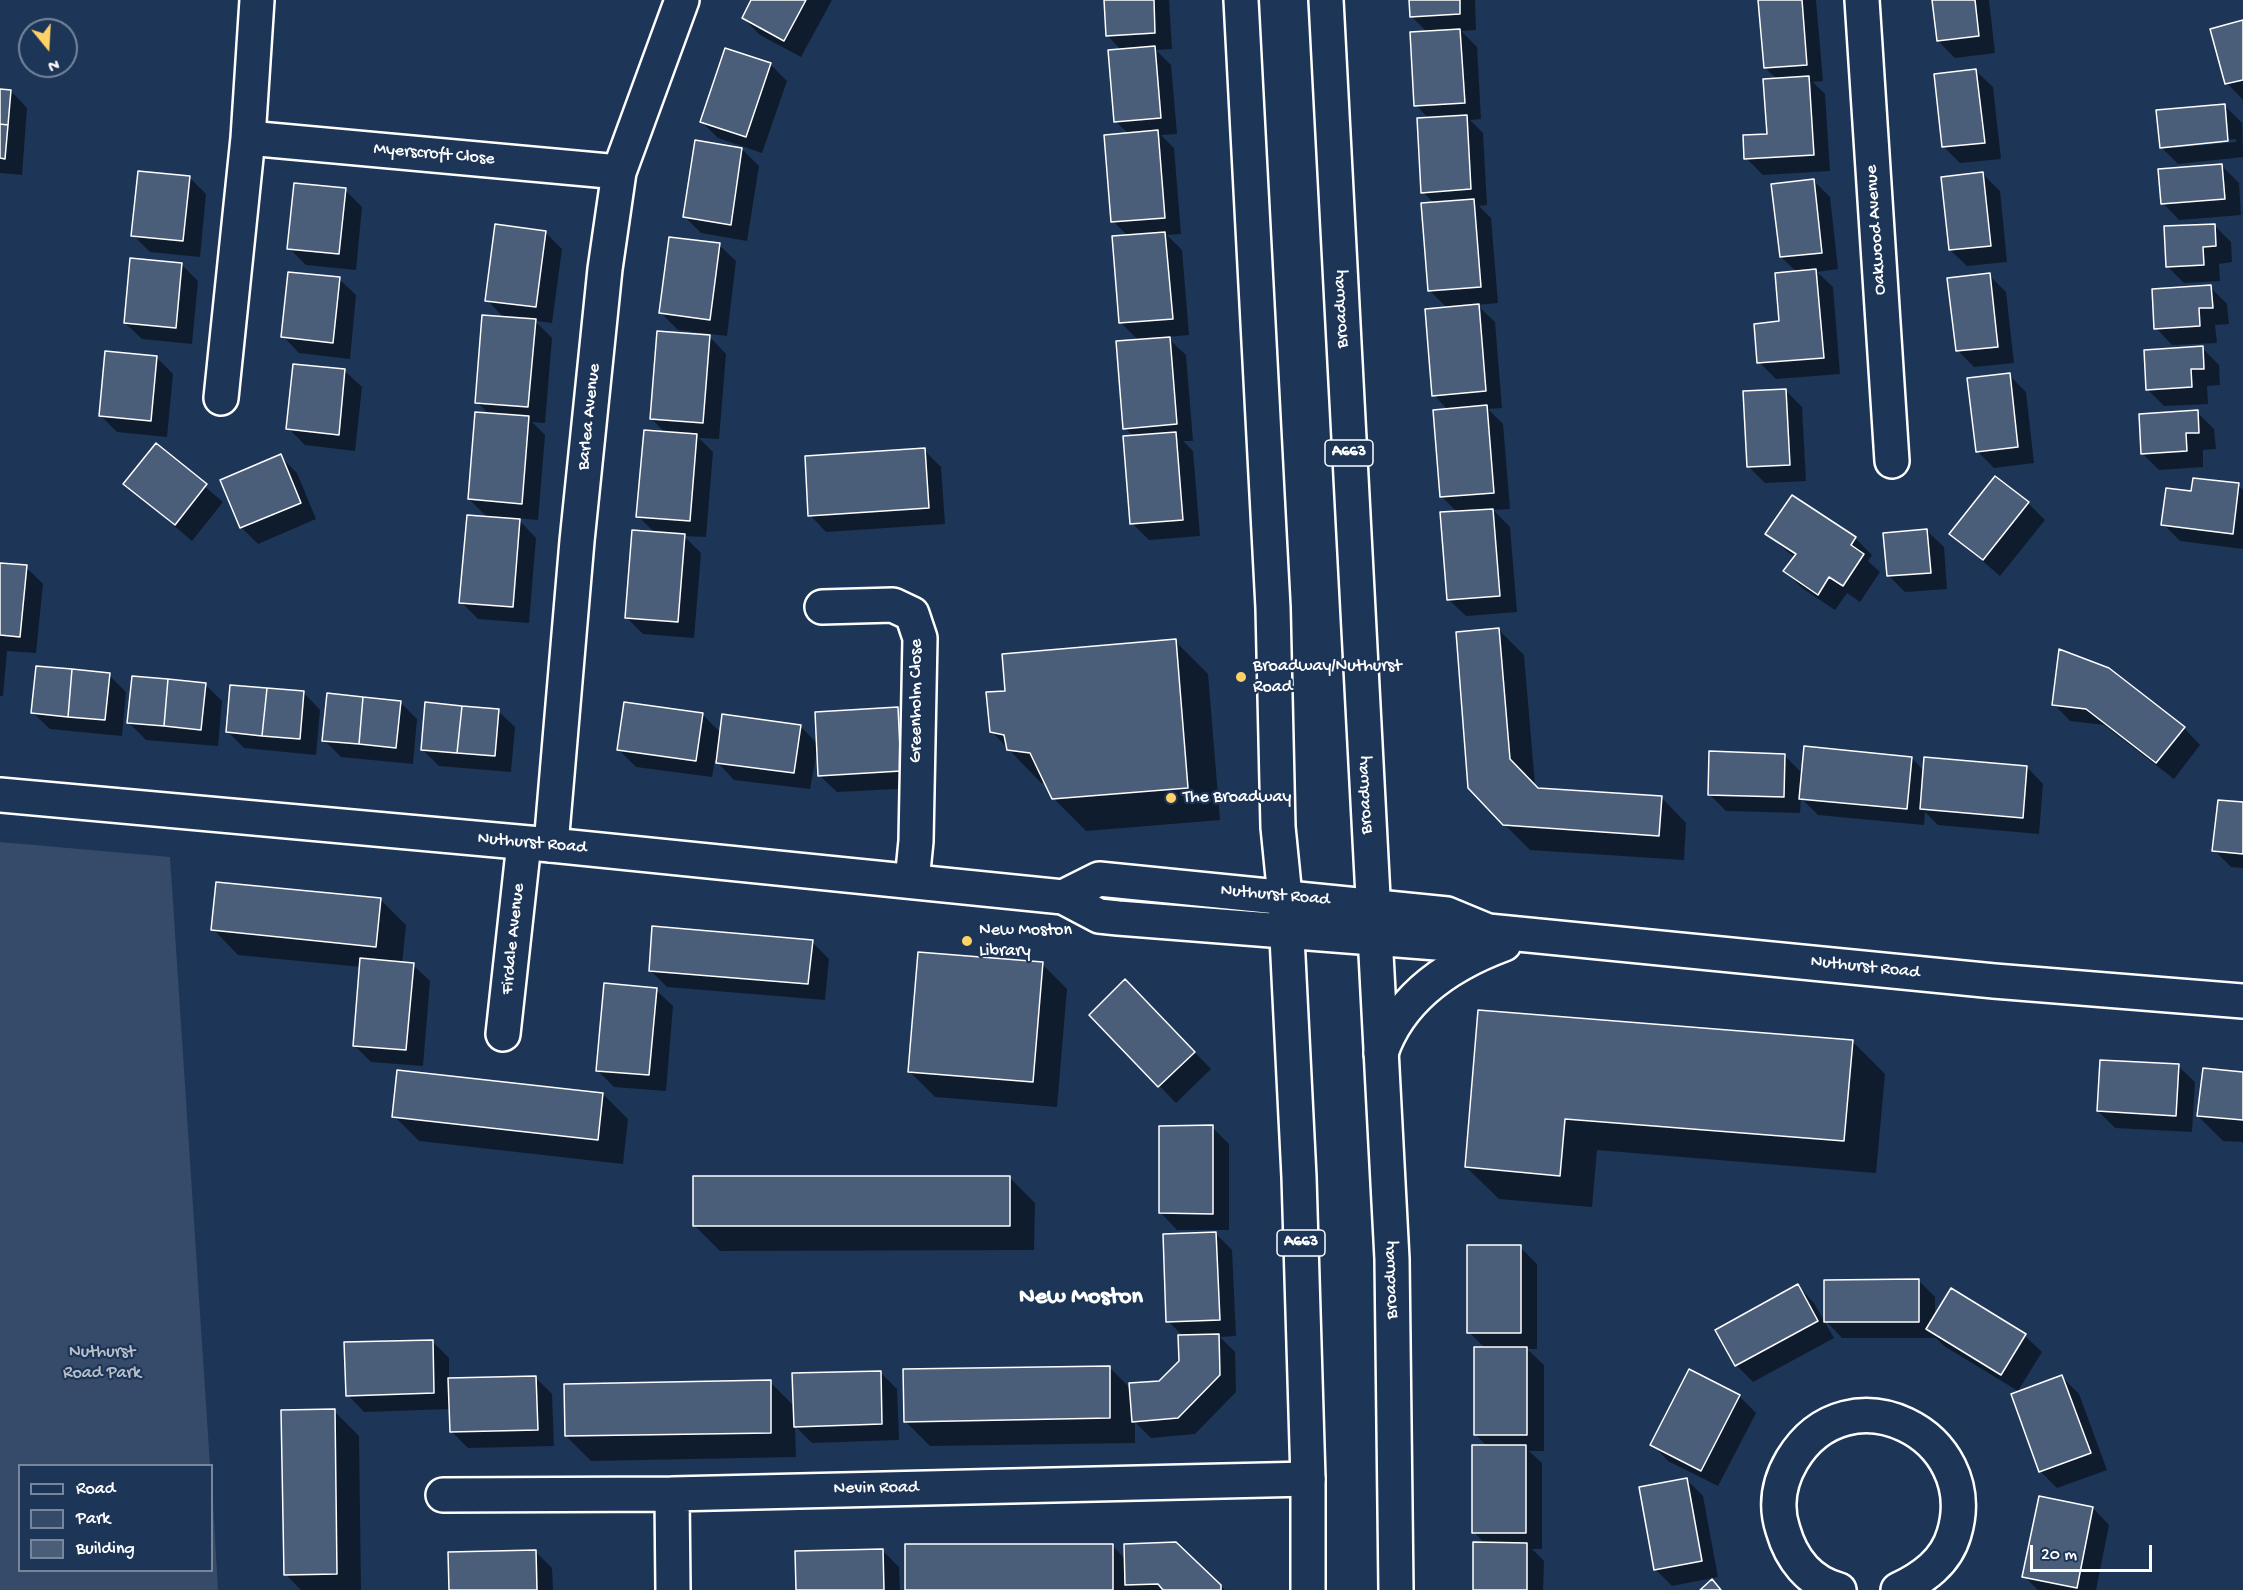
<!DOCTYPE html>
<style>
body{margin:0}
#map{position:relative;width:2243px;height:1590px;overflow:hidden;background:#1d3557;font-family:"Gochi Hand",sans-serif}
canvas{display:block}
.legend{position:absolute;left:18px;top:1464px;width:195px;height:108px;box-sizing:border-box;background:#1d3557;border:2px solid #77869a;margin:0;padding:8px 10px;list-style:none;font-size:18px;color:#fff}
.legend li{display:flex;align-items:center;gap:12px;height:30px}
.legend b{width:30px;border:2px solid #77869a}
.north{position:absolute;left:18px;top:18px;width:60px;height:60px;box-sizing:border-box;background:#1d3557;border:2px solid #77869a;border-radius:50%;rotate:162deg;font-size:16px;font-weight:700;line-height:24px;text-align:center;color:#fff}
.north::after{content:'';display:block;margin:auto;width:21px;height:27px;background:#ffd166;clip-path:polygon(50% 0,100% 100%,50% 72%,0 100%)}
.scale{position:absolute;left:2030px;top:1545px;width:122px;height:27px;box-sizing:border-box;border:3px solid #fff;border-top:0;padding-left:8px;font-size:18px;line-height:21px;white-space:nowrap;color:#fff;-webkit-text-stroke:4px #1d3557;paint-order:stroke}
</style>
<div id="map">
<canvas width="2243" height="1590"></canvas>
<ul class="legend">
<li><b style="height:8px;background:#1d3557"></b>Road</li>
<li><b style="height:16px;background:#364b69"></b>Park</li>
<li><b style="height:16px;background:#4a5d79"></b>Building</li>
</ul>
<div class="north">N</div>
<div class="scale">20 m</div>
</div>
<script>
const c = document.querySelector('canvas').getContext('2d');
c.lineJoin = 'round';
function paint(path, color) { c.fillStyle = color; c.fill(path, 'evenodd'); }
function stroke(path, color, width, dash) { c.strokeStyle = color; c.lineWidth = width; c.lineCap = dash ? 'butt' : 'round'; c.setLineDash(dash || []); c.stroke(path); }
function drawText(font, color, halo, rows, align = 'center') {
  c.font = font + ' "Gochi Hand",sans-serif'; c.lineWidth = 4.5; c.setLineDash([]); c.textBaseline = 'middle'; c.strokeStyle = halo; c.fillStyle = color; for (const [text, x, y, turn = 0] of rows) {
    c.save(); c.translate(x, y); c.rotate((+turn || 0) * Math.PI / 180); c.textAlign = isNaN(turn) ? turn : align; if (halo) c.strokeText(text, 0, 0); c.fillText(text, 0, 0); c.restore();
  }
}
paint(new Path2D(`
 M0,842L170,857L210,1465L20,1466V1570H212V1485L218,1590H0Z`), '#364b69');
paint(new Path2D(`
 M753,0H832L801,57L760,35L743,18Z
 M1105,0H1169L1172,49L1156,50L1171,65L1177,134L1161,135L1174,148L1181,234L1167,235L1182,250L1189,335L1167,337L1186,355L1193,441H1183L1193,451L1200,536L1149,540L1132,523L1134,437L1125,428L1139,341L1121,323L1128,236L1113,221L1129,134L1115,121L1122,51L1107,35Z
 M1410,0H1475L1476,30L1461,31L1477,47L1481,119L1470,120L1483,133L1487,205L1479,206L1491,218L1498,303L1477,305L1495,322L1502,408L1488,409L1503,424L1510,509L1493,510L1510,527L1517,612L1466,616L1449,600L1458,513L1442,497L1448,410L1434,395L1447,308L1430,291L1435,204L1423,192L1429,119L1416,105L1427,32L1411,16Z
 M1759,0H1816L1823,81L1813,82L1825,94L1830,171L1763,175L1746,158L1768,135L1777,79L1765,68Z
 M1933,0H1989L1995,53L1955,58L1938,41Z
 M2243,22V100L2227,83Z
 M770,64L787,81L762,153L718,138L701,121Z
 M1976,71L1993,87L2001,159L1960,163L1943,146Z
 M0,91H11L27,108L22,175L0,173Z
 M2225,106L2242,123L2243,157L2178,164L2161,147ZM2236,139V142L2174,148V145Z
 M742,149L759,166L747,241L701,233L684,216Z
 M2222,166L2239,183L2241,215L2179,220L2163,203Z
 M1983,174L2000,191L2007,262L1967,266L1950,250Z
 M189,177L206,194L200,257L150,252L133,235Z
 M1813,180L1830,197L1838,269L1817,272L1833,287L1840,374L1776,379L1759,362L1781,322L1797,272L1781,257Z
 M345,190L362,207L356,270L306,265L289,248Z
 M2214,225L2231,242L2232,262L2219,264L2220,281L2184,283L2167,266Z
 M545,232L562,249L552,323L535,321L552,338L545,423L532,422L545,435L538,520L517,518L536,538L529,623L478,619L461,602L489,519L469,499L489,414L477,402L505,319L487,300Z
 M719,245L736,261L727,336L678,330L661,313Z
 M181,264L198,281L192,344L142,339L125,323Z
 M1989,275L2006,292L2014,363L1974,367L1957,350Z
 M339,279L356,295L350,359L299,353L283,336Z
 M2210,287L2227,304L2229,324L2215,325L2217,343L2172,345L2156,328Z
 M710,337L726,354L719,439L699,438L713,452L706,537L684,536L701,553L694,638L643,634L626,617L655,533L638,516L665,433L651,418Z
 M2202,348L2219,365L2220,385L2207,386L2208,404L2164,406L2148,390Z
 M156,357L173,374L167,437L117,432L100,415Z
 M345,371L362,387L355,451L305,445L288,428Z
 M2009,375L2026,392L2034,463L1994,468L1977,451Z
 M1785,390L1802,407L1806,481L1765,483L1749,467Z
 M2197,412L2214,429L2216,449L2203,450V467L2159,470L2142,453Z
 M156,445L223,502L192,541L125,484Z
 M924,450L941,467L945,524L826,532L810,515Z
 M280,456L297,473L316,519L258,544L241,527Z
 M2238,485L2243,490V549L2180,541L2163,524L2192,493Z
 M1793,497L1855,538L1872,555L1868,561L1880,572L1860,602L1847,593L1835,610L1802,588L1785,571L1795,558L1767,534Z
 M2028,503L2045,520L2000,576L1951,534Z
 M1927,531L1944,547L1947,589L1905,592L1889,576Z
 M0,564L26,567L43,584L36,653L7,651L3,696H0Z
 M1499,630L1524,655L1535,785L1539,789L1661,797L1686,823L1684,860L1530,850L1504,824Z
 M1175,641L1208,674L1220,820L1086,831L1053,798L1046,783H1041L991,731L1006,692Z
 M2060,651L2184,728L2200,745L2174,779L2104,725L2070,721L2054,704Z
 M109,675L126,692L122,736L50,729L33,713Z
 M205,684L222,701L218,746L146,740L129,723Z
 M304,693L320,710L316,755L244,748L227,731Z
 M400,702L417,719L413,764L341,757L324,740Z
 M897,708L914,725L917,788L837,792L820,776L818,746L810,789L734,780L715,760L712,777L636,767L619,750L702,714L721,733L800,726L818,744Z
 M498,711L515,727L511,772L439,766L422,749Z
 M1785,756L1803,774L1912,758L1924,771L2027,767L2043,784L2039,834L1938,825L1925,812L1924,825L1818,815L1801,798L1800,813L1726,811L1709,794Z
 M2243,804V868L2231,867L2214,850Z
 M381,900L406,925L402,964L413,965L430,981L423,1066L371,1062L355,1046L361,967L238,955L213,929Z
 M812,942L829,959L825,1000L667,987L650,970Z
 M1042,964L1067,989L1057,1107L935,1097L910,1072Z
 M656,990L673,1006L666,1091L614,1087L598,1071Z
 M1142,998L1211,1069L1176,1103L1091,1015Z
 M1479,1012L1852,1041L1885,1074L1876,1173L1597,1150L1592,1207L1499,1199L1466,1167Z
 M2178,1066L2195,1082L2192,1132L2115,1128L2098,1111Z
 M2243,1074V1142L2223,1141L2198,1116Z
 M603,1094L628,1119L623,1164L419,1141L394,1116Z
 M1212,1127L1229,1144V1230H1177L1161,1213Z
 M1010,1178L1035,1203L1034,1250L720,1251L694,1225Z
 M1215,1233L1232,1250L1236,1336L1220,1337L1235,1352L1236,1392L1195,1434L1151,1438L1135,1422V1443L930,1446L905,1421L1109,1367L1131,1389L1160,1382L1180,1361L1183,1336L1168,1321Z
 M1520,1247L1537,1264V1349H1527L1544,1365V1451H1529L1542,1463V1549H1532L1544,1561L1543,1590H1475L1485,1544L1474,1532L1488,1447L1475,1434L1485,1348L1469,1332Z
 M1918,1280L1935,1297V1317L2025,1336L2042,1352L2018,1391L1944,1346L1936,1338H1842L1826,1321Z
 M1798,1286L1814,1303L1834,1338L1753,1382L1736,1365L1717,1330Z
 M432,1341L449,1358V1380L535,1377L552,1394L554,1446L468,1448L451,1431V1409L364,1412L348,1395Z
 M880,1372L897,1389L899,1440L812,1443L795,1426L796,1457L591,1461L566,1436L770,1382L795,1407Z
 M2062,1377L2079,1394L2107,1470L2057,1488L2040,1471Z
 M1739,1396L1756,1413L1718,1486L1668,1461L1652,1444Z
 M334,1411L359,1436L361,1590H301L285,1574Z
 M1687,1480L1703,1496L1718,1577L1672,1586L1655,1569Z
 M2093,1508L2109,1525L2096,1590H2038L2024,1576Z
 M1176,1544L1225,1590H906L1112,1545L1125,1559Z
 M882,1550L899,1567L900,1590H797Z
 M535,1551L552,1568L553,1590H451Z`), '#0007');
const building = new Path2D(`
 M751,0H806L784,41L742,18Z
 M1104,0H1154L1155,33L1106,36Z
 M1409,0H1460V14L1410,17Z
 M1758,0H1802L1807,65L1764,68Z
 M1932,0H1975L1979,36L1937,41Z
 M2243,20V80L2225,84L2210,29Z
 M1460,29L1465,103L1414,106L1410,32Z
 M1155,46L1161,118L1114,122L1108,50Z
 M725,48L771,63L746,137L700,122Z
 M1976,69L1985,143L1942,147L1934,74Z
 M1809,76L1814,155L1744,159L1743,135L1767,134L1763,79Z
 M0,89L11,90L8,125L0,124Z
 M2225,104L2228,141L2160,148L2156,110Z
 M1467,115L1471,189L1421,193L1417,118Z
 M0,124L8,125L5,159L0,158Z
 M1158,130L1165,218L1111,222L1104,135Z
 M695,140L742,148L731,225L683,217Z
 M2222,164L2225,199L2161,204L2158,169Z
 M138,171L190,176L183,241L131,236Z
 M1983,172L1991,246L1949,250L1941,177Z
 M1814,179L1822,253L1780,257L1771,184Z
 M294,183L346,188L339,254L287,249Z
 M1474,199L1481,287L1428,291L1421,203Z
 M495,224L546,231L536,307L485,301Z
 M2215,224L2216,246L2203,247L2204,265L2166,267L2164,226Z
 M1165,232L1173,319L1119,323L1112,236Z
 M669,237L720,243L710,320L659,313Z
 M130,258L182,263L176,328L124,323Z
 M1816,269L1824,358L1757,363L1754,324L1779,321L1775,273Z
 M288,272L340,277L333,343L281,337Z
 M1990,273L1998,347L1956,351L1947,278Z
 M2211,285L2213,308H2199L2200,326L2154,329L2152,289Z
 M1479,304L1486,391L1432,396L1425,309Z
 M482,315L536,319L528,407L475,403Z
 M657,331L710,335L703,423L650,419Z
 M1170,337L1177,424L1123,429L1116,341Z
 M2203,346L2204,369H2191L2192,387L2146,390L2144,350Z
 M105,351L157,356L151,421L99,416Z
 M293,364L345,369L339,435L286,429Z
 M2010,373L2018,447L1976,452L1967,378Z
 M1786,389L1790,465L1747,467L1743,391Z
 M1487,405L1494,493L1440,497L1433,410Z
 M2198,410L2199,433H2186L2187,451L2141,454L2139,414Z
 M475,412L529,416L522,504L468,499Z
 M644,430L697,434L690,521L636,517Z
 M1176,432L1183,520L1130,524L1123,436Z
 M156,443L207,484L175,525L123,484Z
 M925,448L929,508L808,516L805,456Z
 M281,454L301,503L240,528L220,480Z
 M1995,476L2029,502L1983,560L1949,534Z
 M2193,478L2239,483L2233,534L2161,525L2166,488L2191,491Z
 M1792,495L1856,537L1851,545L1864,554L1843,586L1829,577L1818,595L1783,571L1796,554L1765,534Z
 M1493,509L1500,596L1447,600L1440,512Z
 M467,515L520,519L513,607L459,603Z
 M1927,529L1931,573L1887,576L1883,533Z
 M632,530L685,534L678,622L625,618Z
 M0,563L27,565L20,637L0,635Z
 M1499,628L1510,759L1538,788L1662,796L1659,836L1503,825L1468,788L1456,632Z
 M1176,639L1188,788L1052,799L1030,753L1007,750L1004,735L990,732L986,692L1005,691L1002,654Z
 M2059,649L2109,668L2185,727L2156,763L2086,709L2052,705Z
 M36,666L72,669L68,717L31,713Z
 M72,669L110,673L105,720L68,717Z
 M132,676L168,679L164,726L127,723Z
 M168,679L206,683L201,730L164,726Z
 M230,685L267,688L262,736L226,732Z
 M267,688L304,691L300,739L262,736Z
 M327,693L363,697L359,744L322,741Z
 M363,697L401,701L396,748L359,744Z
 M425,702L462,706L457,753L421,750Z
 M624,702L703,713L696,761L617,750Z
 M462,706L499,709L495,756L457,753Z
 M898,707L901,771L818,776L815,712Z
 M722,714L801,725L794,773L716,763Z
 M1804,746L1912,757L1907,809L1799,799Z
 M1709,751L1785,754L1784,797L1708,795Z
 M1924,757L2027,766L2023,818L1920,809Z
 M2218,800L2243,802V854L2212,851Z
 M216,882L381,898L376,947L211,930Z
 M652,926L813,940L808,984L649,971Z
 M918,952L1043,962L1033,1082L908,1072Z
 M360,958L414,963L406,1050L353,1046Z
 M1125,979L1195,1052L1158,1087L1089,1015Z
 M604,983L657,988L649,1075L596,1071Z
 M1478,1010L1853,1040L1844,1141L1565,1119L1560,1176L1465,1167Z
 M2100,1060L2179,1064L2176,1116L2097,1111Z
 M2203,1068L2243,1072V1120L2197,1116Z
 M397,1070L603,1093L598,1140L392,1117Z
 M1213,1125V1214L1159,1213V1126Z
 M693,1176H1010V1226H693Z
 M1216,1232L1220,1320L1166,1322L1163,1234Z
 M1467,1245H1521V1333H1467Z
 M1919,1279V1322H1824V1280Z
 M1798,1284L1818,1321L1735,1366L1715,1330Z
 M1951,1288L2026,1334L2001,1375L1926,1329Z
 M1219,1334L1220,1375L1178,1418L1132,1422L1129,1383L1159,1381L1179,1361L1178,1335Z
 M433,1340L434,1393L346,1396L344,1342Z
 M1474,1347H1527V1435H1474Z
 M1110,1366V1418L904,1422L903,1369Z
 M1689,1369L1740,1395L1701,1471L1650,1445Z
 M881,1371L882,1424L794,1427L792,1373Z
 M2062,1375L2091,1453L2039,1472L2011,1394Z
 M536,1376L538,1430L450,1432L448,1378Z
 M771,1380V1433L565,1436L564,1384Z
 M335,1409L337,1574L284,1575L281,1410Z
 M1472,1445H1526V1533H1472Z
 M1687,1478L1702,1561L1654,1570L1639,1487Z
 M2039,1496L2093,1507L2077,1588L2022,1577Z
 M1176,1542L1221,1585V1590H1163L1158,1584L1125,1585L1124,1544Z
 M1473,1542L1527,1543V1590H1473Z
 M905,1544H1113V1590H905Z
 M883,1549L884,1590H796L795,1551Z
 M536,1550L537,1590H449L448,1552Z
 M1712,1579L1721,1590H1700Z`);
paint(building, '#4a5d79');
stroke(building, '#fff', 1.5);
const minor = new Path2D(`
 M1862,0L1892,461
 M248,138L619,172
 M221,398L248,138L257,0
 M822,607L893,605L912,614L920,638L916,841L912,881
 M551,845L577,541L605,269L619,172L682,0
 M503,1034L524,843
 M672,1494L673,1590
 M443,1495L672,1494L1308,1479
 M1839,1590C1809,1582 1791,1558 1783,1530C1775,1506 1779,1482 1792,1460C1848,1367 1984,1434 1954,1534C1946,1562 1923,1578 1898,1590`);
const tertiary = new Path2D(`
 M0,795L551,845L1063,897L1099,916L1118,918L1449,944L1488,931
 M1063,897L1099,879L1447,914L1488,931L1994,981L2243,1001
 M1381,1053C1400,997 1450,964 1504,944`);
const trunk = new Path2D(`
 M1241,0L1273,608L1278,827L1285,897L1299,1177L1308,1479V1590
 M1326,0L1392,1259L1396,1590`);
stroke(minor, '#fff', 38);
stroke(tertiary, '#fff', 38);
stroke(trunk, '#fff', 38);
stroke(minor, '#1d3557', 33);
stroke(tertiary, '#1d3557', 33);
stroke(trunk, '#1d3557', 33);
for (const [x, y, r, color] of [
 [1241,677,6,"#ffd166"],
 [1171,798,6,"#ffd166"],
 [967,941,6,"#ffd166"]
]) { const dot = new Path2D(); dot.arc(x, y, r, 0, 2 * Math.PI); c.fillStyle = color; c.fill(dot); stroke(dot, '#1d3557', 2); }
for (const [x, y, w] of [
 [1349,453,48],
 [1301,1243,48]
]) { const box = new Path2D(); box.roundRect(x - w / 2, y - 13, w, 26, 4.5); c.fillStyle = '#1d3557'; c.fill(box); stroke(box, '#fff', 1.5); }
drawText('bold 16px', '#fff', null, [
 ["A663",1349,453],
 ["A663",1301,1243]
]);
drawText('18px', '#fff', '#1d3557', [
 ["Myerscroft Close",434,155,5],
 ["Oakwood Avenue",1877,230,-94],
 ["Broadway",1342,309,-93],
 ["Barlea Avenue",590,417,-84],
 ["Greenholm Close",917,701,-90],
 ["Broadway",1366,795,-93],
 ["Nuthurst Road",532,844,5],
 ["Nuthurst Road",1275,896,5],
 ["Firdale Avenue",514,939,-84],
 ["Nuthurst Road",1865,968,6],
 ["Broadway",1392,1280,-92],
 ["Nevin Road",876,1489,-1]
]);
drawText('18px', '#fff', '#1d3557', [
 ["Broadway/Nuthurst",1253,667],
 ["Road",1253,688],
 ["The Broadway",1183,798],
 ["New Moston",979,931],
 ["Library",979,952]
], 'left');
drawText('18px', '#b9c0ca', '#1d3557', [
 ["Nuthurst",102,1353],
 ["Road Park",102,1374]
]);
drawText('bold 24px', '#fff', '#1d3557', [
 ["New Moston",1081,1298]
]);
</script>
